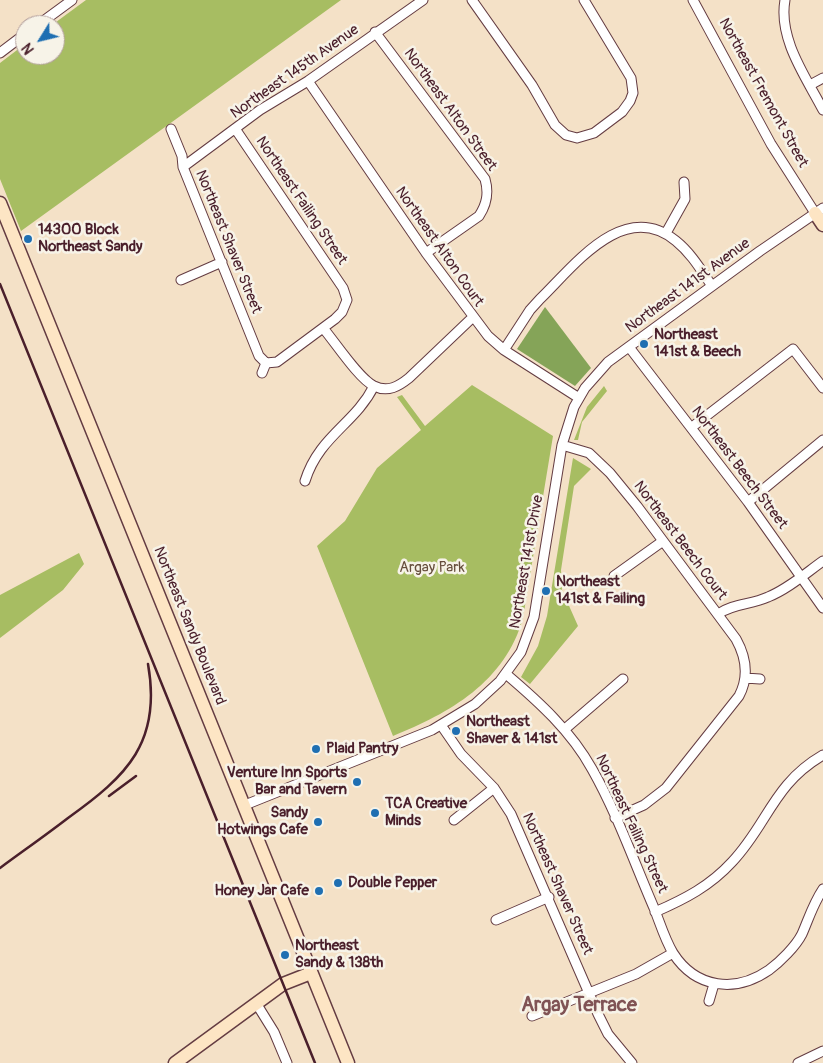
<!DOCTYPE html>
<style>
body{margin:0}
#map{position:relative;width:823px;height:1063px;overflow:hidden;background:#f4e1c7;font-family:Pangolin,sans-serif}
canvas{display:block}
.north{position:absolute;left:15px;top:15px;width:50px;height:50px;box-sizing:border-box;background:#f7f3e8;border:1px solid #b29e9c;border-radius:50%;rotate:234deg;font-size:14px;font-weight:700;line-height:20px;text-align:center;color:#4a1f2b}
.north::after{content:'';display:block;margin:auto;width:18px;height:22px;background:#1f6fb2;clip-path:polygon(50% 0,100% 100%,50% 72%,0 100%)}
</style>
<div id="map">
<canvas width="823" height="1063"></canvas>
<div class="north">N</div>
</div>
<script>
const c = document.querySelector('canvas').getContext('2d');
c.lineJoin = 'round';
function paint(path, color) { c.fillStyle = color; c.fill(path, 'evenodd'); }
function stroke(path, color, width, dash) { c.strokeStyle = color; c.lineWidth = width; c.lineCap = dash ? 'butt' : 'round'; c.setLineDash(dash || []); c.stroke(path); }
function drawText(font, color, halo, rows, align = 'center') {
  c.font = font + ' Pangolin,sans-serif'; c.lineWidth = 5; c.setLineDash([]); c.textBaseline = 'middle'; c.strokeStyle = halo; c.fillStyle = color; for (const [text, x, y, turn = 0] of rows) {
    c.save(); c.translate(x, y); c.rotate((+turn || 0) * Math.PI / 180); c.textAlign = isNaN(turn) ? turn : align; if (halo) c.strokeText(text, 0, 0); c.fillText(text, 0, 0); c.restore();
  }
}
paint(new Path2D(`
 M86,0H341L21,231L0,179V63L25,44V55H55V25H52Z
 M472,385L553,436L523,618C505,682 450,713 393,736L317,546L345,521L377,468L421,430L397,397L402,395L425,426Z
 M604,386L607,391L582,422L578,440H574L587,407Z
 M573,458L591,469L574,486L561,570L562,590L578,626L530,684L521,677L538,646L547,616Z
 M79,553L84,564L63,590L0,638V595Z`), '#a7bd62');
paint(new Path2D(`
 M545,307L591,368L575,386L517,349Z`), '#85a458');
const street = new Path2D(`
 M472,0L532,85L555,125L566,135L577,138L594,133L622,112L630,101L633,93L631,78L584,0
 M693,0L771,144L815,213
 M785,0C778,39 806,77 823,110
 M38,25L72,0
 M375,32L485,179C489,193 487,204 479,216L426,253
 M0,53L25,34
 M308,81L426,253L488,336L504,350L579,398
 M810,85L823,78
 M171,129L182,156L183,167L259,356L266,363
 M236,130L343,288L347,300L342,312L335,319L277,362L266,363
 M183,167L260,110L308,81L423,0
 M666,233L685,199L684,182
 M181,280L222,262
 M323,328C335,342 359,379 374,386C388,393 399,386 409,378L473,317
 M629,347L748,502L823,608
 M504,350L530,310L540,299C574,266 624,198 676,241C691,253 701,270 712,286
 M262,373L266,363
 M692,427L793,349L823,388
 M562,445L589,453L610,473L637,506L736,639C746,657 749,677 739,696L666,788L644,805L615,818
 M305,481C319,436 355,424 374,386
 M748,502L823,440
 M614,576L663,541
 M718,614C734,603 751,605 768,597C788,589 806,573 823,561
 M506,674C539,702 571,731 592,769C617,813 634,862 654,908C660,923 665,940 673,953C696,989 736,993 769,970C780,962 796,946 802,934C809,918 813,904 823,889
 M745,678L760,679
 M441,725L461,754L494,788L511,814L598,1014L608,1034L632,1063
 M565,729L623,679
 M245,805L432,730L475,704L500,681L521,652L534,617L562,445L574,407L585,388L608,362L760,251L823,208
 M454,820L494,788
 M655,912C685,899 710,886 732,862C768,824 773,784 823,755
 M496,920L549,897
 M709,1001L714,984
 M256,1003L274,1032L287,1063
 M532,1016L636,974L673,953
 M798,1063L823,1051`);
const secondary = new Path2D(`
 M0,203L348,1063
 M815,213L823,225
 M175,1063L283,984L311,973`);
stroke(street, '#643c42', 11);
stroke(secondary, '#643c42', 15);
stroke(street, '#fff', 9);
stroke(secondary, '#fde5c4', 12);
stroke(new Path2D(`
 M0,284L315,1063
 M109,796L136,776
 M0,868C23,851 46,835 68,818C127,776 162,742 148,664`), '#4a1f2b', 2.5);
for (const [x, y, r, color] of [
 [28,239,5,"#1f6fb2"],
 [644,344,5,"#1f6fb2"],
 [546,591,5,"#1f6fb2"],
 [456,731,5,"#1f6fb2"],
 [316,749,5,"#1f6fb2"],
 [357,782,5,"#1f6fb2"],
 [375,813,5,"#1f6fb2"],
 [318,822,5,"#1f6fb2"],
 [338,883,5,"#1f6fb2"],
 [319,891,5,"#1f6fb2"],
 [285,955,5,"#1f6fb2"]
]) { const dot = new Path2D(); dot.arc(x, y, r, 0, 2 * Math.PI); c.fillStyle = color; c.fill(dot); stroke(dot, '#f7f3e8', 2); }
drawText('15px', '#4a1f2b', '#f7f3e8', [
 ["Northeast 145th Avenue",295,72,-35],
 ["Northeast Fremont Street",763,93,61],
 ["Northeast Alton Street",450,110,54],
 ["Northeast Failing Street",301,201,56],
 ["Northeast Shaver Street",228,242,68],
 ["Northeast Alton Court",439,247,55],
 ["Northeast 141st Avenue",688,286,-36],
 ["Northeast Beech Street",739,468,53],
 ["Northeast Beech Court",680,541,53],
 ["Northeast 141st Drive",527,562,-80],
 ["Northeast Sandy Boulevard",189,626,68],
 ["Northeast Failing Street",631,824,65],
 ["Northeast Shaver Street",557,884,66]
]);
drawText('bold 15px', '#4a1f2b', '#f7f3e8', [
 ["14300 Block",38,230],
 ["Northeast Sandy",38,247],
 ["Northeast",654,335],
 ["141st & Beech",654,352],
 ["Northeast",556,582],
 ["141st & Failing",556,599],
 ["Northeast",466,722],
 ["Shaver & 141st",466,739],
 ["Plaid Pantry",326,749],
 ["Venture Inn Sports",347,773,"right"],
 ["Bar and Tavern",347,790,"right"],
 ["TCA Creative",385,804],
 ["Minds",385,821],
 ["Sandy",308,813,"right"],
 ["Hotwings Cafe",308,830,"right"],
 ["Double Pepper",348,883],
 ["Honey Jar Cafe",309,891,"right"],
 ["Northeast",295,946],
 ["Sandy & 138th",295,963]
], 'left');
drawText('15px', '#664e3c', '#f7f3e8', [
 ["Argay Park",432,568]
]);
drawText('bold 20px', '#805355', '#f7f3e8', [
 ["Argay Terrace",579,1006]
]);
</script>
